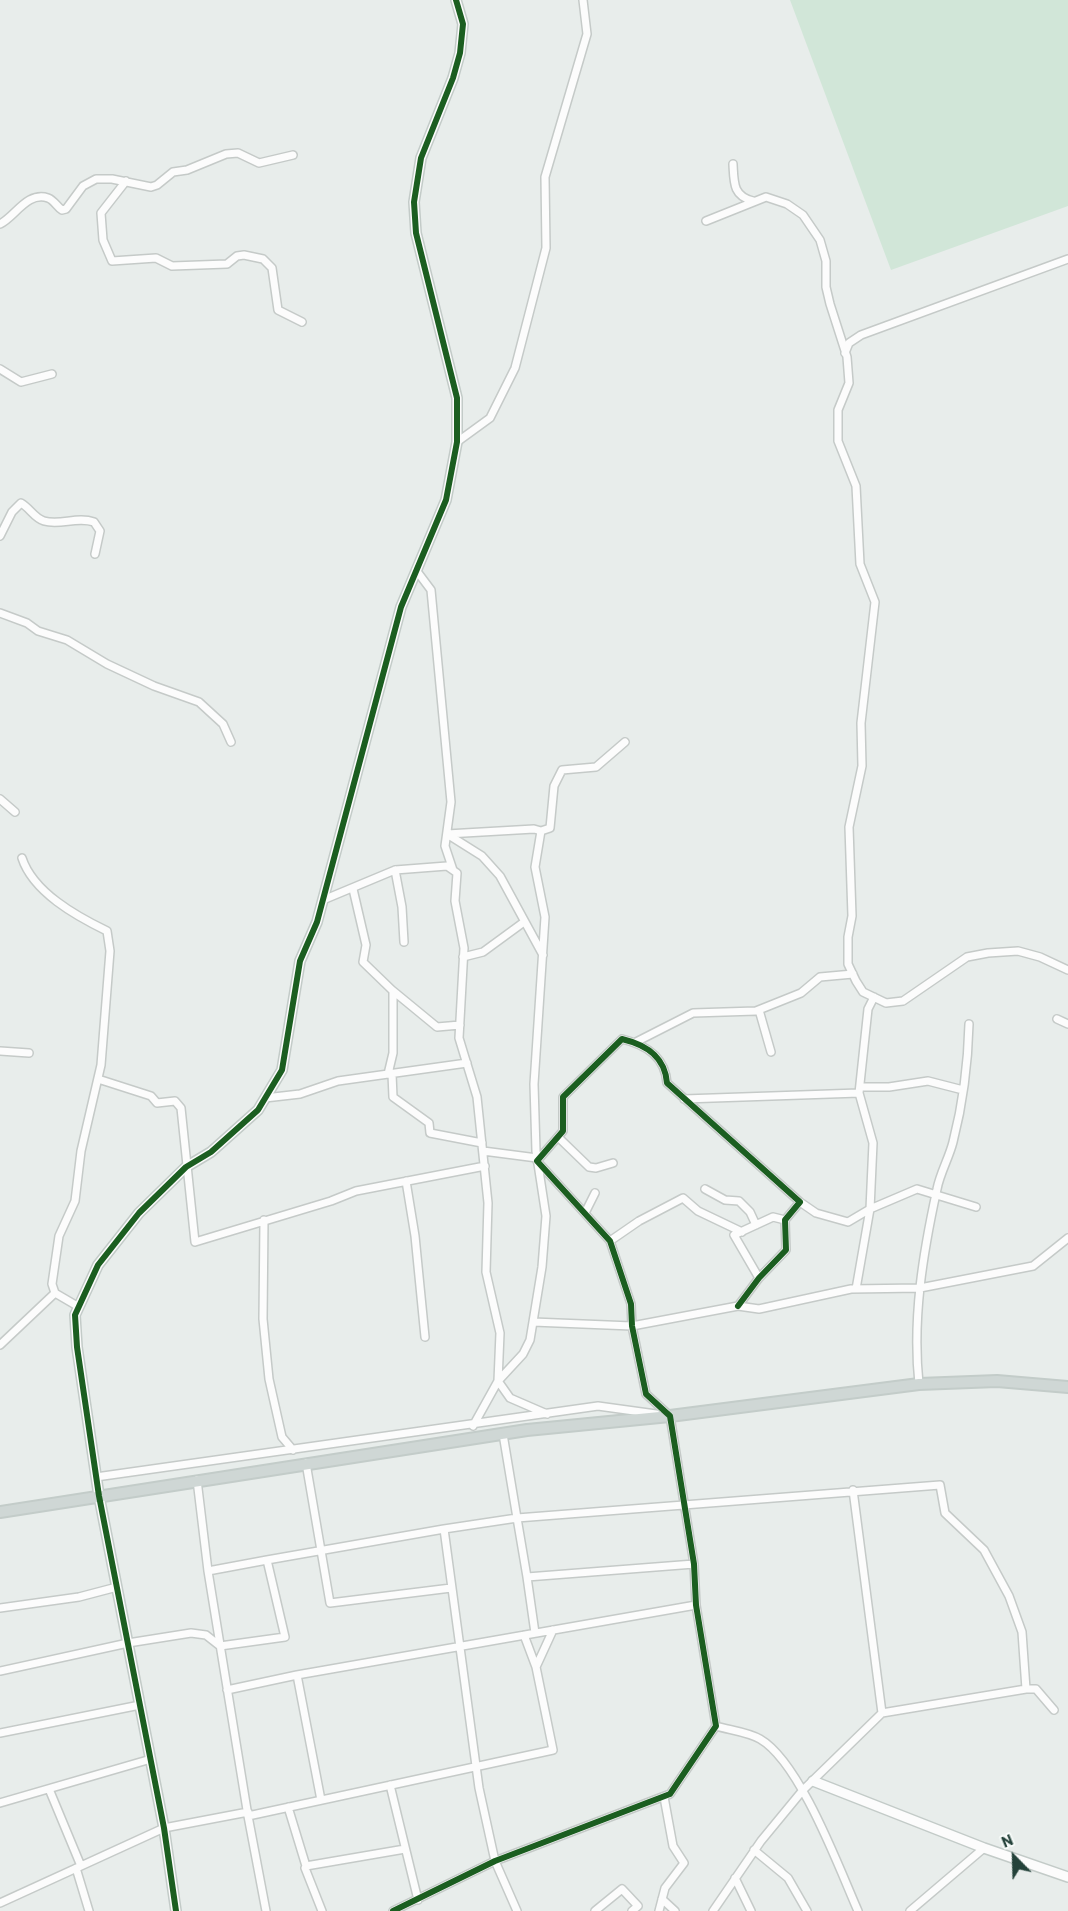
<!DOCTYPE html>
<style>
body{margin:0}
#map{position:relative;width:1068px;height:1911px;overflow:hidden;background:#e8edeb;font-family:Barlow,sans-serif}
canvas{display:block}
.north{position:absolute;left:984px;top:1827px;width:60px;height:60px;-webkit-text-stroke:4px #f7fbf9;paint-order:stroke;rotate:337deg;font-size:16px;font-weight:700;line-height:24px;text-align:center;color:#24423a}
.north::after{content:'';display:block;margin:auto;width:21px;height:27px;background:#24423a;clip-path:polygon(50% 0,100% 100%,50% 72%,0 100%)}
</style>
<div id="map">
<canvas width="1068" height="1911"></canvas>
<div class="north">N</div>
</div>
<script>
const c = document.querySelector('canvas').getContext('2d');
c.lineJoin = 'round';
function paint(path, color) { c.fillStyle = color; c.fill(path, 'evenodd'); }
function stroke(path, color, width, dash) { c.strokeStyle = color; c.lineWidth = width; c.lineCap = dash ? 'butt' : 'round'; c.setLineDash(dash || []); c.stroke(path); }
paint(new Path2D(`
 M790,0H1068V206L891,270Z`), '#d1e6d8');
const street = new Path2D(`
 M733,164C734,183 733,196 753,201
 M126,181L101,213L103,240L112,261L156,258L172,266L227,264L237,256L244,255L263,259L272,268L278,310L302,322
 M706,221L766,197L787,204L803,215L820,240L826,261V287L830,304L847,357L849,383L838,410V441L856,486L860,564L875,602L861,723L862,766L849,827L852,916L848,937V964L856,981L863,992L886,1003L903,1001L967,957L988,953L1018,951L1040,957L1068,970
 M0,224C15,217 27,191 48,198C54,200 57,207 62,210L66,209L83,186L96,179H112L151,187L157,185L173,172L187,170L226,154L238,153L259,163L293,155
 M845,353L849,343L861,335L1068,259
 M0,369L21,382L52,374
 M457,442L490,418L515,368L546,248L545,177L587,34L583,0
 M0,536L12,512L21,503C30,508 34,518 44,521C60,526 77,516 94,522L100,531L95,554
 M416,570L431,590L451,802L445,846L453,870
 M0,613L27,623L38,631L67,640L107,664L154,686L199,702L223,724L231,742
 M0,799L15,812
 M447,834L482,856L500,876L543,955
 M447,834L534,829L541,831
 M22,858C33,892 76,916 107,931L110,951L101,1065L81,1151L75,1201L59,1236L52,1284L55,1293L79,1307
 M395,870L447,866L457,873L455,901L464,948L459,1038L477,1097L488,1203L486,1272L500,1333L498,1381L473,1426
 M353,889L366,945L363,962L393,991V1053L388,1074
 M323,900L395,870L402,907L404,942
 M463,957L483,952L524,922
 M392,990L437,1027L460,1025
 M759,1010L771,1052
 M1057,1019L1068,1024
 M636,1042L693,1013L756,1011L801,993L820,977L853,974
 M0,1051L29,1053
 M392,1074L393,1097L429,1123L430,1133L482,1143
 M98,1079L151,1096L157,1103L175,1101L181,1108L195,1242L331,1201L356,1191L485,1166
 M861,1087H889L928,1081L963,1090
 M265,1098L300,1094L338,1081L467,1063
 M684,1099L859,1093L868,1009L874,997
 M558,1137L589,1167L596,1168L613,1163
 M483,1151L537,1158
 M406,1181L415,1236L425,1337
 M705,1189L725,1200L739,1201L750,1212L756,1225
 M800,1202L816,1213L848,1222L870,1209L917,1189L976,1207
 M585,1213L595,1193
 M264,1220L263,1319L269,1379L282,1437L293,1450
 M610,1241L639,1221L683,1198L698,1211L742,1232
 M759,1278L734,1235L773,1217L785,1220
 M856,1289L870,1209L873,1143L859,1093
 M533,1322L632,1326L738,1306L759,1309L851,1289L920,1288L1033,1266L1068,1238
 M0,1345L55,1293
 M919,1384C912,1319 923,1253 937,1189C940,1173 949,1158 953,1142C963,1103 968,1064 969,1024
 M547,1414L510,1398L498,1381L523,1354L530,1340L542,1267L546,1216L536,1151L534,1084L545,917L535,867L541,831L550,828L554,786L562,770L596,767L625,742
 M503,1434L517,1518L444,1529L479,1788L495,1861L517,1911
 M306,1463L330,1603L451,1588
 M96,1477L598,1406L656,1414
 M197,1480L208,1571L248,1816
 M267,1560L444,1529
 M527,1577L517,1518L940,1485L945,1513L984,1550L1009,1596L1022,1632L1026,1689
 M0,1608L79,1597L117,1587
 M535,1633L527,1577L694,1564
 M524,1635L536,1667
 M0,1671L128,1643L191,1633L206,1635L220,1646L285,1637L267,1560L208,1571
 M227,1690L297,1675
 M882,1713L1026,1689H1036L1054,1710
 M716,1726C729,1730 748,1732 760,1739C800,1762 839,1868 858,1911
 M0,1733L140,1705
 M390,1785L418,1900
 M49,1789L81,1866
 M321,1800L297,1675L696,1605
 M0,1803L151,1759
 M288,1807L306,1866L405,1849
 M754,1850L788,1878L807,1911
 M306,1866L305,1868L322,1911
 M76,1868L89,1911
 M735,1878L751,1911
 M662,1899L675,1911
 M0,1903L164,1828L248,1812
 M266,1911L248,1816L553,1750L536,1667L553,1630
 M393,1911L495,1861L670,1794L716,1726L696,1605L694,1564L670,1416L646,1394L632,1326L631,1304L610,1241L537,1161L563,1131V1097L622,1039C647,1045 665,1057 667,1083L800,1202L785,1220L786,1250L759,1278L738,1306
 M595,1911L622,1889L638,1906L632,1911
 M659,1911L665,1888L684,1863L673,1846L664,1797
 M713,1911L761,1841L803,1790L882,1713L853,1490
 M910,1911L984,1848`);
const secondary = new Path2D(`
 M813,1781L984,1848L1068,1877
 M176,1911L164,1828L99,1496L77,1347L75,1315L98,1265L139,1213L186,1167L211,1152L258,1110L282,1070L300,961L317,922L401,607L446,500L457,442V398L416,233L414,202L421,158L453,78L460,53L463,24L456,0`);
const primary = new Path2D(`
 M0,1512L527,1430L670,1416L919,1384L997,1381L1068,1387`);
stroke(street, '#c5cac8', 10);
stroke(secondary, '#c3cbc8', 12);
stroke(primary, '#c3ccc9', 14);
stroke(street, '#fcfcfc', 7);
stroke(secondary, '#fcfcfc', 9);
stroke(primary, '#cfd7d5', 10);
stroke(new Path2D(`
 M176,1911L164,1828L99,1496L77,1347L75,1315L98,1265L139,1213L186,1167L211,1152L258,1110L282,1070L300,961L317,922L401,607L446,500L457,442V398L416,233L414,202L421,158L453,78L460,53L463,24L456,0
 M393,1911L495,1861L670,1794L716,1726L696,1605L694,1564L670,1416L646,1394L632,1326L631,1304L610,1241L537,1161L563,1131V1097L622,1039C647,1045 665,1057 667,1083L800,1202L785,1220L786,1250L759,1278L738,1306`), '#1b5e20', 6);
</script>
